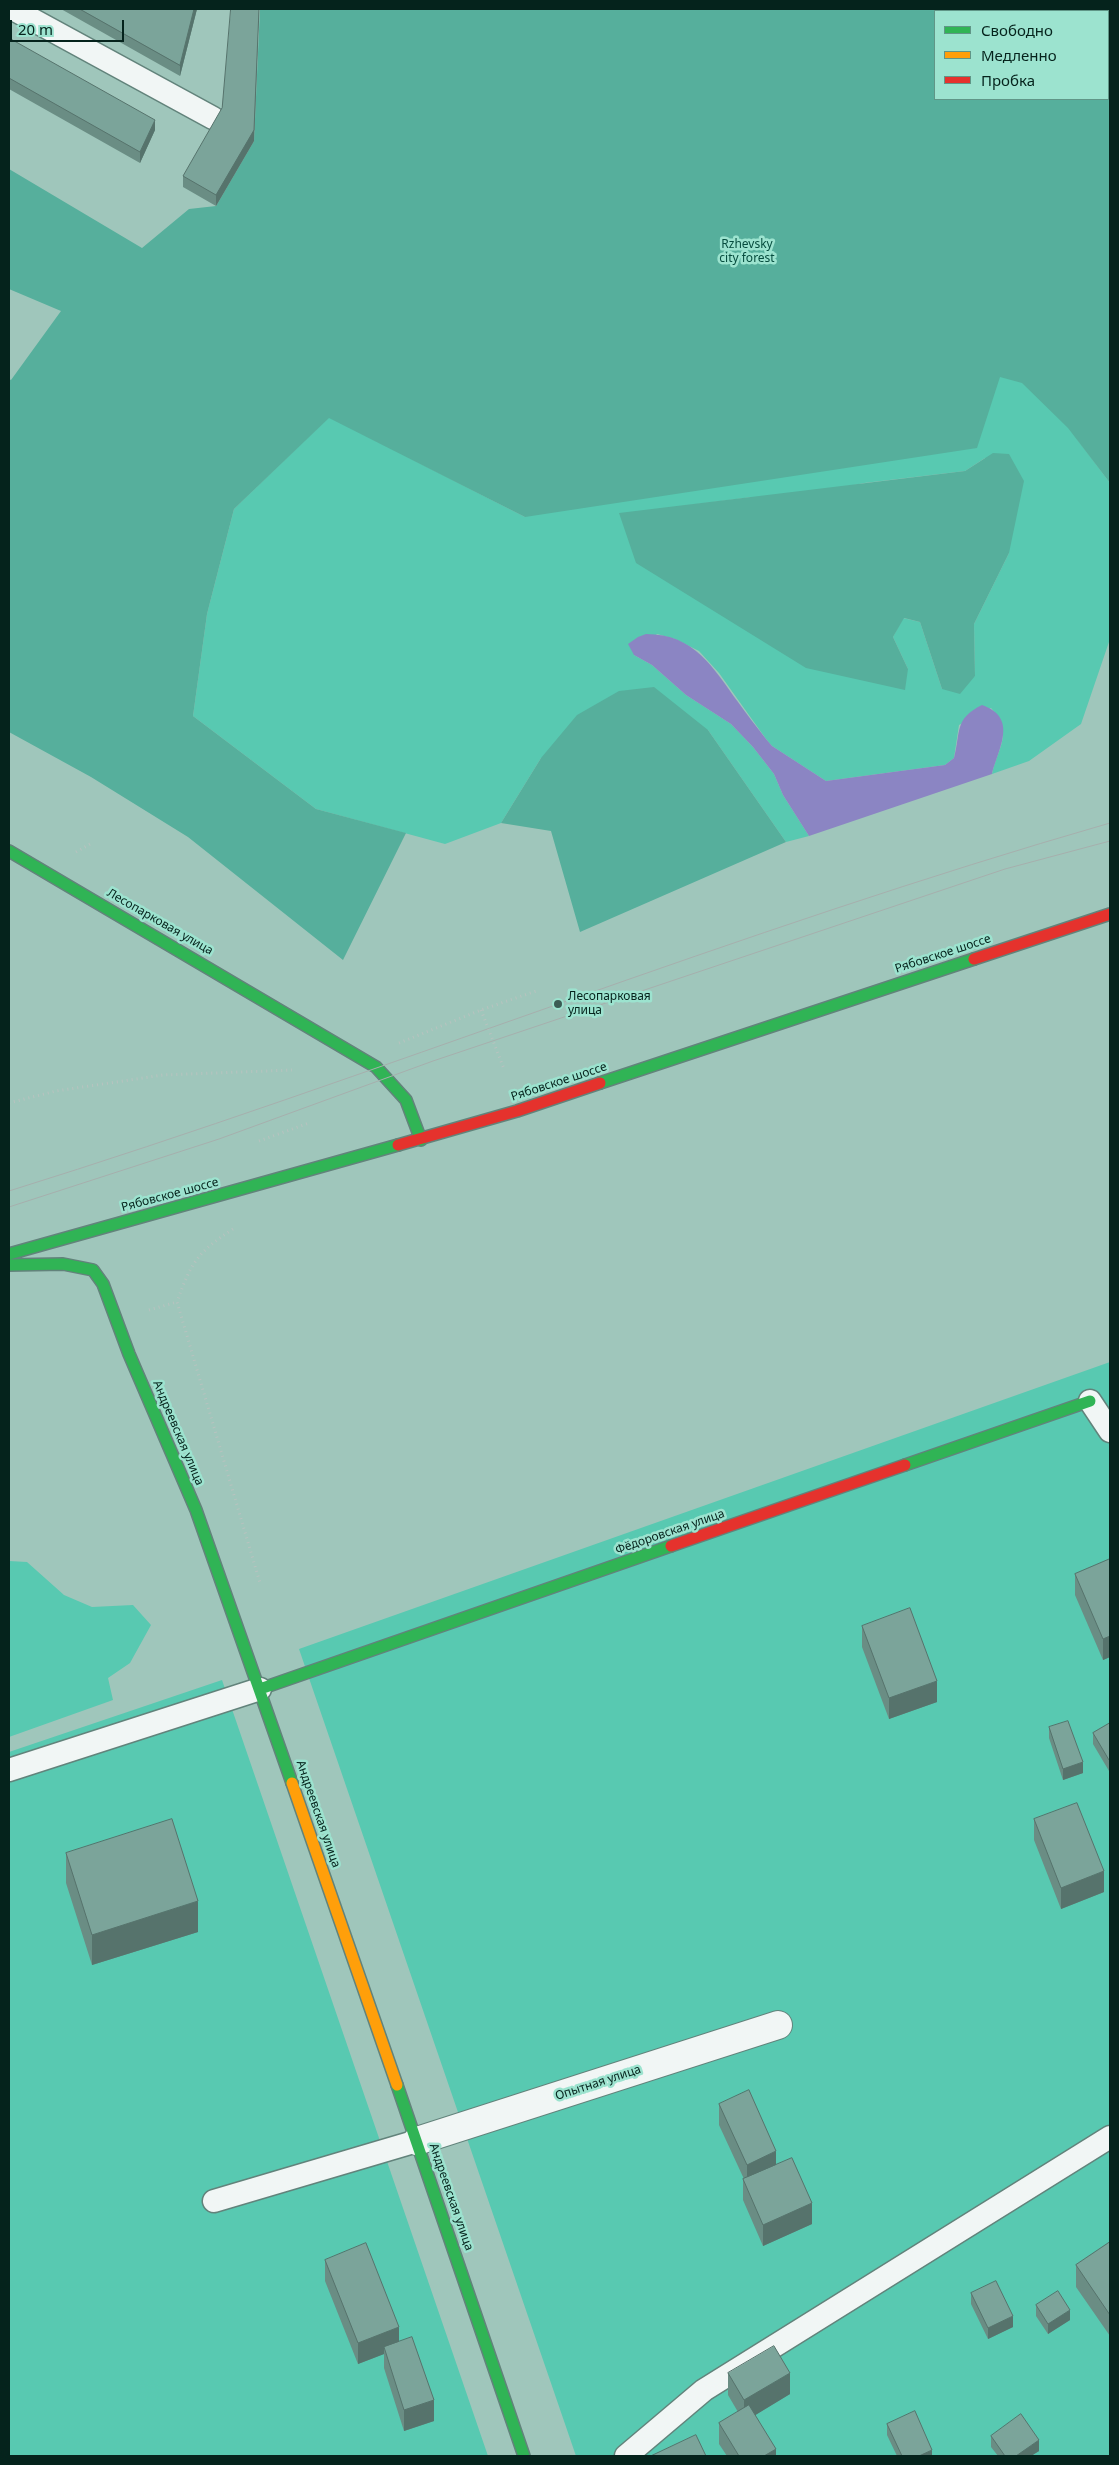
<!DOCTYPE html>
<meta charset="utf-8">
<style>
body{margin:0}
#map{position:relative;width:1119px;height:2465px;overflow:hidden;background:#9fc6bb;font-family:"Noto Sans",sans-serif}
canvas{display:block}
.frame{position:absolute;inset:0;border:10px solid #05231c;pointer-events:none}
.legend{position:absolute;left:934px;top:10px;width:175px;height:90px;box-sizing:border-box;background:#9ce3cf;border:1px solid #609687;margin:0;padding:6px 9px;list-style:none;font-size:15px;color:#05231c}
.legend li{display:flex;align-items:center;gap:10px;height:25px}
.legend b{width:25px;border:1px solid #609687}
.scale{position:absolute;left:10px;top:20px;width:114px;height:22px;box-sizing:border-box;border:2px solid #05231c;border-top:0;padding-left:6px;font-size:15px;line-height:18px;white-space:nowrap;color:#05231c;-webkit-text-stroke:4px #9ce3cf;paint-order:stroke}
</style>
<div id="map">
<canvas width="1119" height="2465"></canvas>
<div class="frame"></div>
<ul class="legend">
<li><b style="height:6px;background:#30b455"></b>Свободно</li>
<li><b style="height:6px;background:#ff9f0a"></b>Медленно</li>
<li><b style="height:6px;background:#e5322d"></b>Пробка</li>
</ul>
<div class="scale">20 m</div>
</div>
<script>
const c = document.querySelector('canvas').getContext('2d');
c.lineJoin = 'round';
function paint(path, color) { c.fillStyle = color; c.fill(path, 'evenodd'); }
function stroke(path, color, width, dash) { c.strokeStyle = color; c.lineWidth = width; c.lineCap = dash ? 'butt' : 'round'; c.setLineDash(dash || []); c.stroke(path); }
function drawText(font, color, halo, rows, align = 'center') {
  c.font = font + ' "Noto Sans",sans-serif'; c.lineWidth = 5; c.setLineDash([]); c.textBaseline = 'middle'; c.strokeStyle = halo; c.fillStyle = color; for (const [text, x, y, turn = 0] of rows) {
    c.save(); c.translate(x, y); c.rotate((+turn || 0) * Math.PI / 180); c.textAlign = isNaN(turn) ? turn : align; if (halo) c.strokeText(text, 0, 0); c.fillText(text, 0, 0); c.restore();
  }
}
paint(new Path2D(`
 M351,9H1110V432L1077,439L1110,483V639L1081,724L1029,761L992,774C998,747 1014,733 991,708L959,725L954,758L945,765L826,781L772,746L766,739L719,673L699,651L675,639L657,634L634,655L652,665L686,695L731,724L753,747L774,774L783,795L809,836L786,842L708,730L541,758L501,823L445,844L316,809L193,716L207,614L234,509L329,417L525,517ZM935,11H1108V99H935ZM985,458L1009,553L974,624L975,676L942,689L920,622L903,618L893,637L908,669L620,514L752,497L783,500L864,483L965,471Z
 M1110,1362V2456H576L299,1649Z
 M9,1561L27,1562L64,1595L92,1607L133,1605L151,1625L130,1663L108,1678L113,1700L9,1737Z
 M222,1680L488,2456H9V1752Z`), '#58c9b1');
paint(new Path2D(`
 M260,9H1110V483L1068,428L1022,383L1000,377L977,448L525,517L329,418L234,509L207,614L193,716L316,809L406,833L343,960L188,837L91,777L9,732V379L11,380L61,311L9,289V169L142,248L189,209L216,206L254,141ZM935,11H1108V99H935Z
 M993,453L1009,454L1024,481L1009,553L974,624L975,676L960,694L942,689L920,622L904,618L893,637L908,669L905,690L806,668L636,563L619,513L965,471Z
 M654,687L708,730L786,842L580,932L551,831L501,823L541,758L577,715L619,691Z`), '#56af9c');
paint(new Path2D(`
 M646,634C695,634 713,668 738,702C747,715 757,727 766,739L772,746L826,781L945,765L954,758C961,731 954,719 982,705C1019,718 998,749 992,774L809,836L783,795L774,774L753,747L731,724L686,695L652,665L634,655L628,644L638,637Z`), '#8b85c3');
const lane = new Path2D(`
 M13,9L213,118
 M1090,1401L1110,1431
 M9,1770L260,1689
 M214,2201L417,2141
 M626,2456L704,2390L1110,2137`);
const street = new Path2D(`
 M417,2141L778,2025`);
const fast = new Path2D(`
 M9,851L376,1067L406,1100L421,1140
 M600,1083L974,959
 M9,1254L398,1145
 M9,1265L63,1264L93,1270L103,1284L129,1354L196,1510L292,1783
 M905,1465L1090,1401
 M260,1689L671,1546
 M397,2085L524,2456`);
const slow = new Path2D(`
 M292,1783L397,2085`);
const jam = new Path2D(`
 M974,959L1110,914
 M398,1145L517,1111L600,1083
 M671,1546L905,1465`);
stroke(lane, '#62837b', 25);
stroke(street, '#62837b', 30);
stroke(fast, '#62837b', 14);
stroke(slow, '#62837b', 14);
stroke(jam, '#62837b', 14);
stroke(new Path2D(`
 M76,852L92,843
 M481,1010L504,1069
 M399,1043L481,1010L539,990
 M9,1103L56,1091L163,1075L292,1070
 M259,1141L309,1123
 M233,1229C198,1252 191,1262 177,1302L260,1583
 M149,1310L177,1302`), '#b7c3bf', 3, [1, 4]);
stroke(lane, '#f1f6f5', 22);
stroke(street, '#f1f6f5', 28);
stroke(fast, '#30b455', 11);
stroke(slow, '#ff9f0a', 11);
stroke(jam, '#e5322d', 11);
stroke(new Path2D(`
 M9,1191C378,1076 738,930 1110,823
 M9,1207L219,1139L433,1061L1005,869L1110,841`), '#a6afad', 1);
paint(new Path2D(`
 M61,9H197L180,76Z
 M9,38L155,130L140,163L9,89Z
 M254,141L216,206L183,187V176Z
 M1110,1559V1657L1103,1660L1075,1595V1574Z
 M862,1626L937,1702L889,1719L862,1647Z
 M1110,1723L1109,1771L1093,1744V1733Z
 M1049,1727L1083,1773L1063,1780L1049,1738Z
 M1034,1819L1104,1892L1061,1909L1034,1840Z
 M66,1853L198,1932L92,1965L66,1883Z
 M719,2104L776,2164L812,2224L763,2246L743,2200V2179H744L719,2125Z
 M1110,2242V2336L1076,2287V2265Z
 M325,2260L399,2342L434,2421L404,2431L384,2368V2354L358,2364L325,2281Z
 M971,2293L1013,2327L988,2339L971,2304Z
 M1036,2305L1070,2320L1048,2334L1036,2316Z
 M728,2373L790,2394L755,2415L776,2456H727L719,2444V2423L738,2412L728,2395Z
 M887,2424L932,2456H897L887,2435Z
 M991,2436L1039,2451L1031,2456H998L991,2447Z`), '#6a8d84');
paint(new Path2D(`
 M194,9H197L180,76V65Z
 M259,9L254,141L216,206V195Z
 M155,120V130L140,163V152Z
 M1110,1636V1657L1103,1660V1639Z
 M937,1681V1702L889,1719V1698Z
 M1110,1759V1770L1109,1771V1760Z
 M1083,1762V1773L1063,1780V1769Z
 M1104,1871V1892L1061,1909V1888Z
 M198,1901V1932L92,1965V1935Z
 M776,2151V2172L747,2186V2165Z
 M812,2203V2224L763,2246V2225Z
 M1070,2310V2320L1048,2334V2324Z
 M1013,2316V2327L988,2339V2328Z
 M399,2327V2348L384,2347V2354L358,2364V2343Z
 M790,2373V2394L744,2422V2400Z
 M434,2400V2421L404,2431V2410Z
 M1039,2440V2451L1031,2456H1016Z
 M776,2449V2456H764Z
 M932,2450V2456H919Z`), '#56736c');
const building = new Path2D(`
 M80,9H194L180,65Z
 M231,9H259L254,130L216,195L183,176L222,108Z
 M9,38L155,120L140,152L9,78Z
 M1110,1559V1636L1103,1639L1075,1574Z
 M910,1608L937,1681L889,1698L862,1626Z
 M1068,1721L1083,1762L1063,1769L1049,1727Z
 M1110,1723V1759L1109,1760L1093,1733Z
 M1077,1803L1104,1871L1061,1888L1034,1819Z
 M172,1819L198,1901L92,1935L66,1853Z
 M749,2090L776,2151L747,2165L719,2104Z
 M792,2158L812,2203L763,2225L743,2179Z
 M1110,2242V2315L1076,2265Z
 M366,2243L399,2327L358,2343L325,2260Z
 M996,2281L1013,2316L988,2328L971,2293Z
 M1058,2291L1070,2310L1048,2324L1036,2305Z
 M412,2337L434,2400L404,2410L384,2347Z
 M774,2346L790,2373L744,2400L728,2373Z
 M749,2405L776,2449L764,2456H739L719,2423Z
 M915,2411L932,2450L919,2456H902L887,2424Z
 M1021,2414L1039,2440L1016,2456H1005L991,2436Z
 M696,2435L706,2456H651Z`);
paint(building, '#7ba49a');
stroke(building, '#56736c', 1);
for (const [x, y, r, color] of [
 [558,1004,5,"#3b5c54"]
]) { const dot = new Path2D(); dot.arc(x, y, r, 0, 2 * Math.PI); c.fillStyle = color; c.fill(dot); stroke(dot, '#9ce3cf', 2); }
drawText('12px', '#064c3e', '#9ce3cf', [
 ["Rzhevsky",747,245],
 ["city forest",747,259]
]);
drawText('12px', '#05231c', '#9ce3cf', [
 ["Лесопарковая улица",160,922,30],
 ["Рябовское шоссе",943,954,-18],
 ["Рябовское шоссе",559,1082,-18],
 ["Рябовское шоссе",170,1195,-15],
 ["Андреевская улица",178,1433,67],
 ["Фёдоровская улица",670,1532,-19],
 ["Андреевская улица",318,1814,71],
 ["Опытная улица",598,2083,-18],
 ["Андреевская улица",451,2197,71]
]);
drawText('12px', '#05231c', '#9ce3cf', [
 ["Лесопарковая",568,997],
 ["улица",568,1011]
], 'left');
</script>
